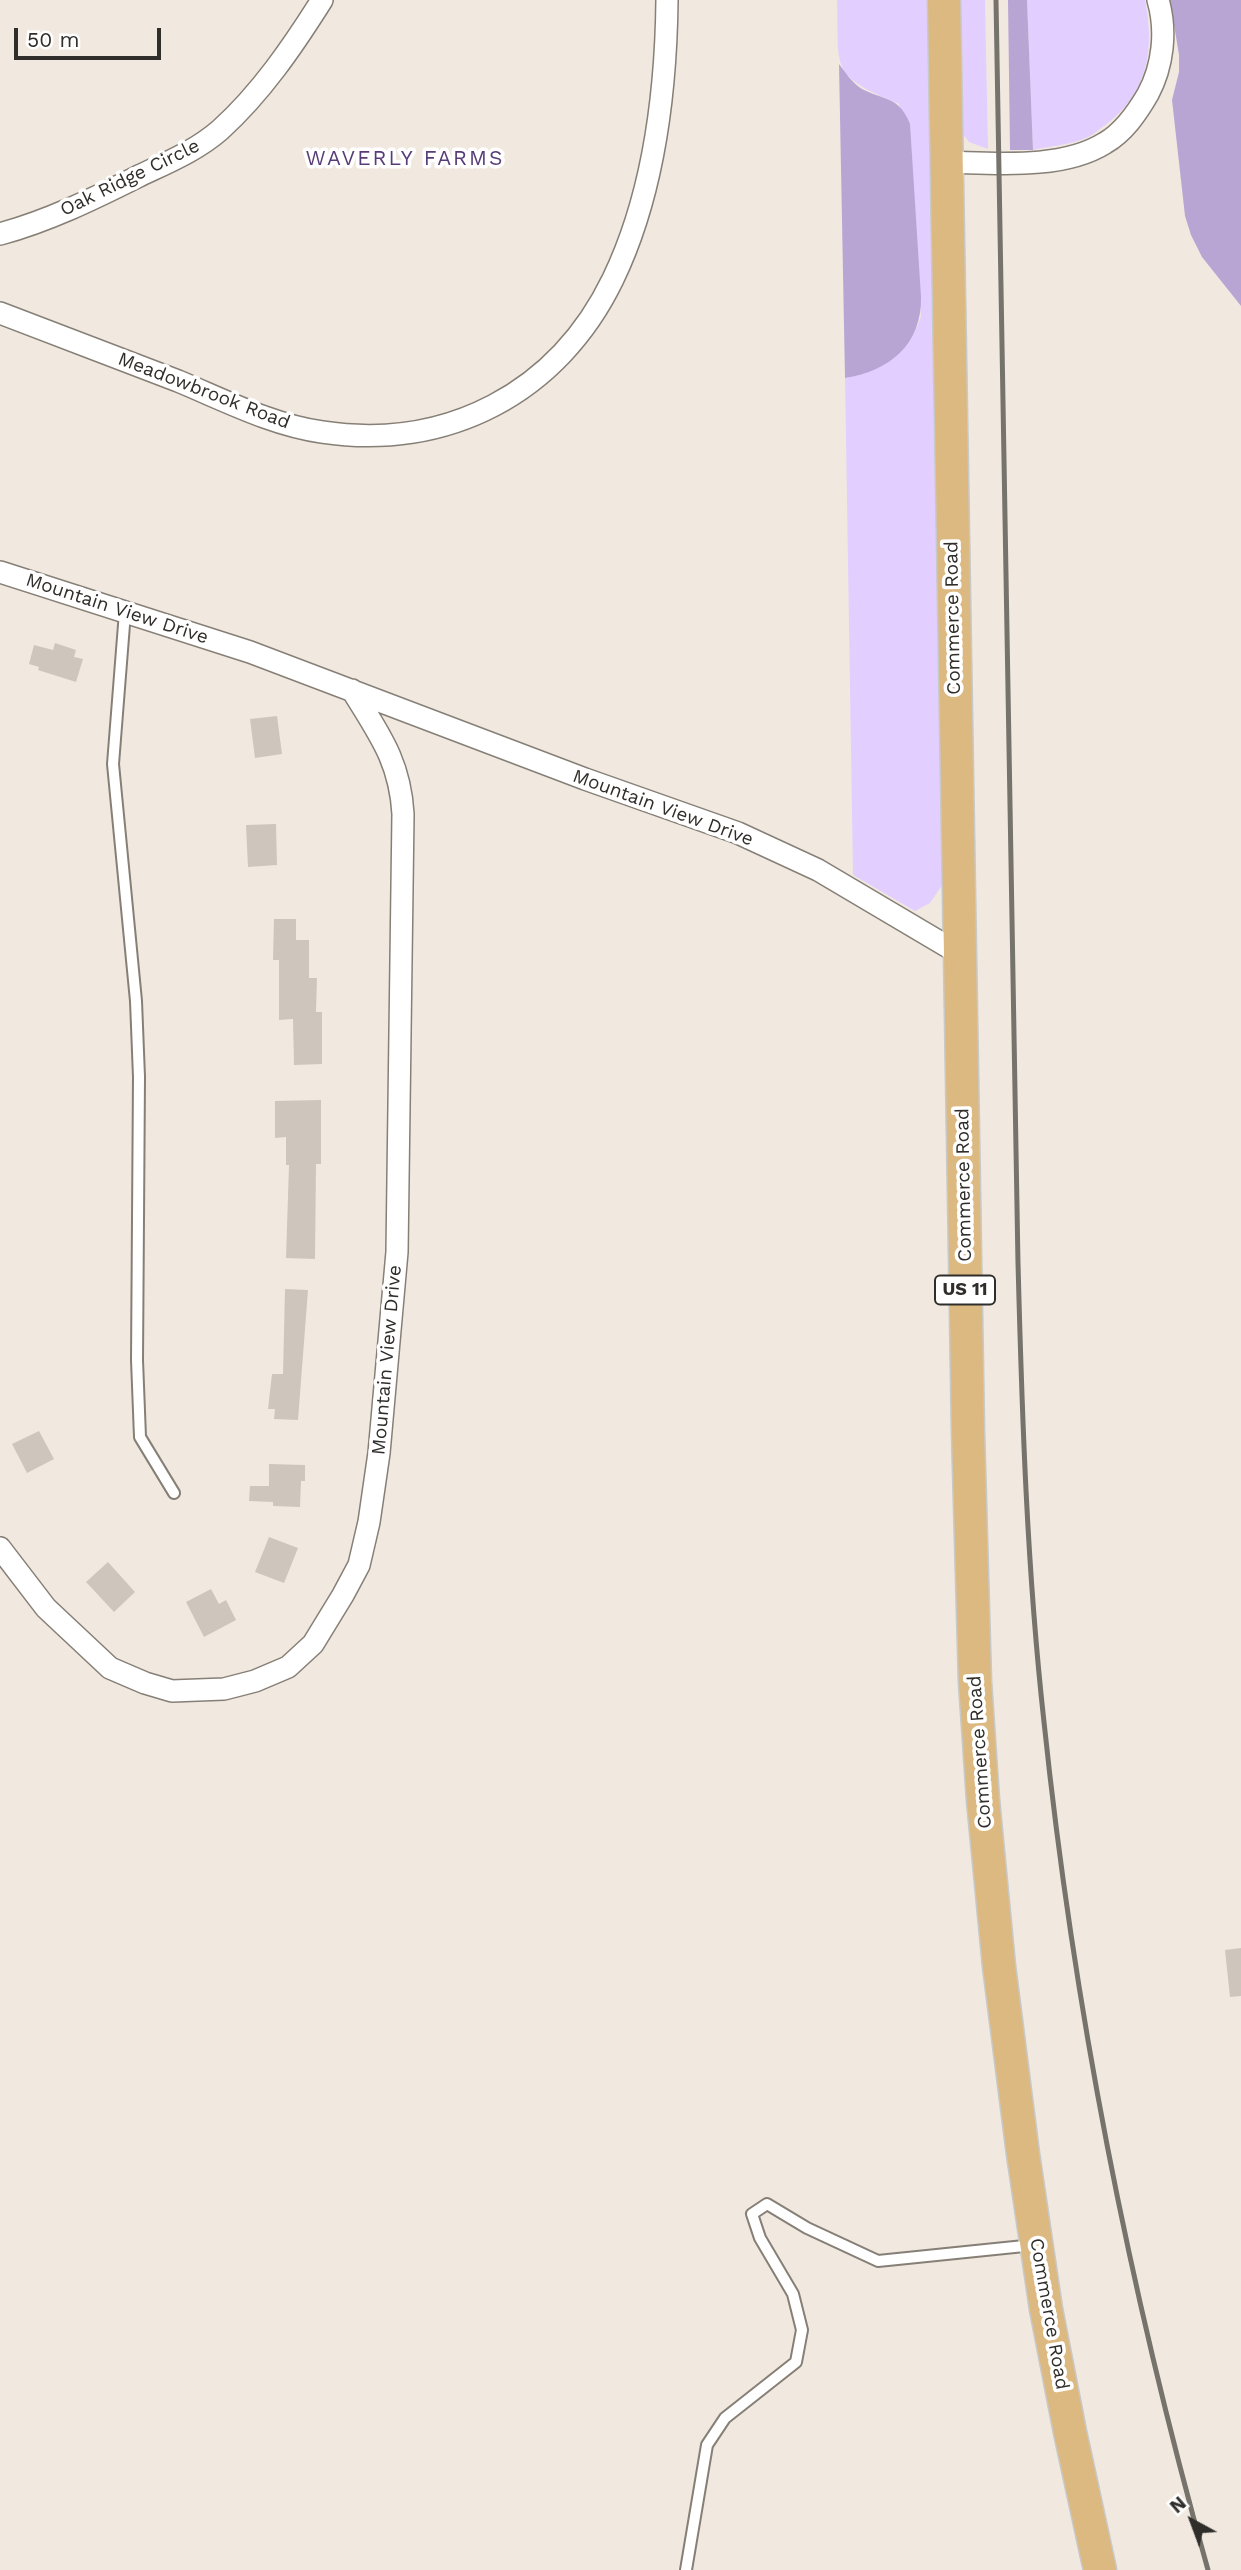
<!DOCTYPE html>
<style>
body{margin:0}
#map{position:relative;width:1241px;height:2570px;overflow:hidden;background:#f1e9e0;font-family:"Work Sans",sans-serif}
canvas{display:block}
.north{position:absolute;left:1157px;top:2486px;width:70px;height:70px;-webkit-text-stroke:5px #fff;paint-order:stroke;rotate:319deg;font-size:19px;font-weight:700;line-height:28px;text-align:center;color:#302e2a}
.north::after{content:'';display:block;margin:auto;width:24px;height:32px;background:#302e2a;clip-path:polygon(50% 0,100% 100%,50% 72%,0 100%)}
.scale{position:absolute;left:14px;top:28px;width:147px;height:32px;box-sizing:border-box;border:4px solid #302e2a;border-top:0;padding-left:9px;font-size:21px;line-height:24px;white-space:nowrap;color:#302e2a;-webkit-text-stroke:5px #fff;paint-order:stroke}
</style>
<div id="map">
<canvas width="1241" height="2570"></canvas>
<div class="north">N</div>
<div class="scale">50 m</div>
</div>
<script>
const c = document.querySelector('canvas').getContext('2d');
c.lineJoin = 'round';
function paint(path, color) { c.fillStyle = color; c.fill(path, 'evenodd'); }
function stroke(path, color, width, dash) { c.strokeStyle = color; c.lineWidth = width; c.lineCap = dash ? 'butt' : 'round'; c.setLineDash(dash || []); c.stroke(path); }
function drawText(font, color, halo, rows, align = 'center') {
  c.font = font + ' "Work Sans",sans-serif'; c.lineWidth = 7; c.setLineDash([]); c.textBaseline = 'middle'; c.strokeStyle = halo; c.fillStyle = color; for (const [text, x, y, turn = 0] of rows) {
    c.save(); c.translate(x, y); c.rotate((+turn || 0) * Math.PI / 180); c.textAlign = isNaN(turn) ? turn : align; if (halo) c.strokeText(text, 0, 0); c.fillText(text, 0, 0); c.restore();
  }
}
paint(new Path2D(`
 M837,0H928L943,884L930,903L915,911L853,875L845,378C880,372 910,351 921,316L899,104C829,75 839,70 837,0Z
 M956,0H985L988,149L969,142L958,128Z
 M1027,0H1145C1155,50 1148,94 1104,126C1098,130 1092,136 1086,138C1070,145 1050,146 1033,150Z`), '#e3cfff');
paint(new Path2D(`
 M1008,0H1027L1033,150H1010Z
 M1170,0H1241V306L1202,257L1191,235L1185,216L1172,100L1179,72V55Z
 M839,64C846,73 852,83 862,89C885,101 899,96 910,124L921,297C922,344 890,371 845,378Z`), '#b8a5d4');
paint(new Path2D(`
 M55,643L76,650L74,657L83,659L76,682L38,670L39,667L29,664L34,645L53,650Z
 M277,716L282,754L255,758L250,719Z
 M276,824L277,865L248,867L246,825Z
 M274,919H296V940H309V978H317L316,1012H322V1064L294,1065L293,1019L279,1020V960H273Z
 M321,1100V1164H316L315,1259L286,1258L289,1165H286V1137L275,1138V1101Z
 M285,1289L308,1290L298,1420L274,1419L275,1409H268L272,1374H283Z
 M39,1431L54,1459L27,1473L12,1444Z
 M269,1464L305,1465V1481H301L300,1507L273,1506V1502L249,1501L250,1486H269Z
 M269,1537L298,1548L284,1583L255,1572Z
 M108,1562L135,1592L114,1612L86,1582Z
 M211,1589L219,1604L226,1600L236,1620L204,1637L186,1602Z
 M1241,1948V1996L1230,1997L1225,1950Z`), '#cec6bd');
const service = new Path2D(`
 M125,612L113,764L136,1001L139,1077L137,1360L140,1437L174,1493
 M686,2570L707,2445L725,2418L796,2362L802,2330L793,2294L760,2238L752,2214L767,2204L807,2228L878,2261L1034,2245`);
const minor = new Path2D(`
 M946,162C995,163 1062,170 1105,143C1124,132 1137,113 1148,94C1163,66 1167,31 1158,0
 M0,234C48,221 93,199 137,177C166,163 196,151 220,130C261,93 293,46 322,0
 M0,313C59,336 119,358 178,381C224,400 272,425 322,432C447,451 558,393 613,279C654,194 666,93 667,0
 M0,572L250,652L585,779L738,833L818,870L960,954
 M0,1548L46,1608L110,1668L145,1683L172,1691L224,1689L255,1681L288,1667L313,1644L343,1595L359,1565L369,1522L379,1453L397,1252L403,814C400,761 379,734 352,690`);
const primary = new Path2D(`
 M944,0L968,1432L975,1682L983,1800L999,1966L1023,2154L1046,2309L1070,2432L1100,2570`);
stroke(service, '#867f76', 14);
stroke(minor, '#867f76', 24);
stroke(primary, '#c9c9c8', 35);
stroke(service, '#fff', 10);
stroke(minor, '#fff', 21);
stroke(primary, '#ddb982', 32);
stroke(new Path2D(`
 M996,0L1018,1263C1022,1416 1027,1569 1044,1722C1074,2008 1130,2293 1208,2570`), '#76726c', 5);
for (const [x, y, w] of [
 [965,1290,60]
]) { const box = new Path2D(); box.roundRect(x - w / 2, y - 14.5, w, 29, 5); c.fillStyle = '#fff'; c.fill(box); stroke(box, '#302e2a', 2); }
drawText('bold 18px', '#302e2a', null, [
 ["US 11",965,1290]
]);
drawText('19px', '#302e2a', '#fff', [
 ["Oak Ridge Circle",130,178,-26],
 ["Meadowbrook Road",204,391,21],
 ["Mountain View Drive",117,609,18],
 ["Commerce Road",953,618,-91],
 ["Mountain View Drive",663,808,20],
 ["Commerce Road",964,1185,-91],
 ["Mountain View Drive",387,1360,-85],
 ["Commerce Road",980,1752,-94],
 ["Commerce Road",1049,2314,80]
]);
c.letterSpacing = '2px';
drawText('21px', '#583c78', '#fff', [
 ["WAVERLY FARMS",405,159]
]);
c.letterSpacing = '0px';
</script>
